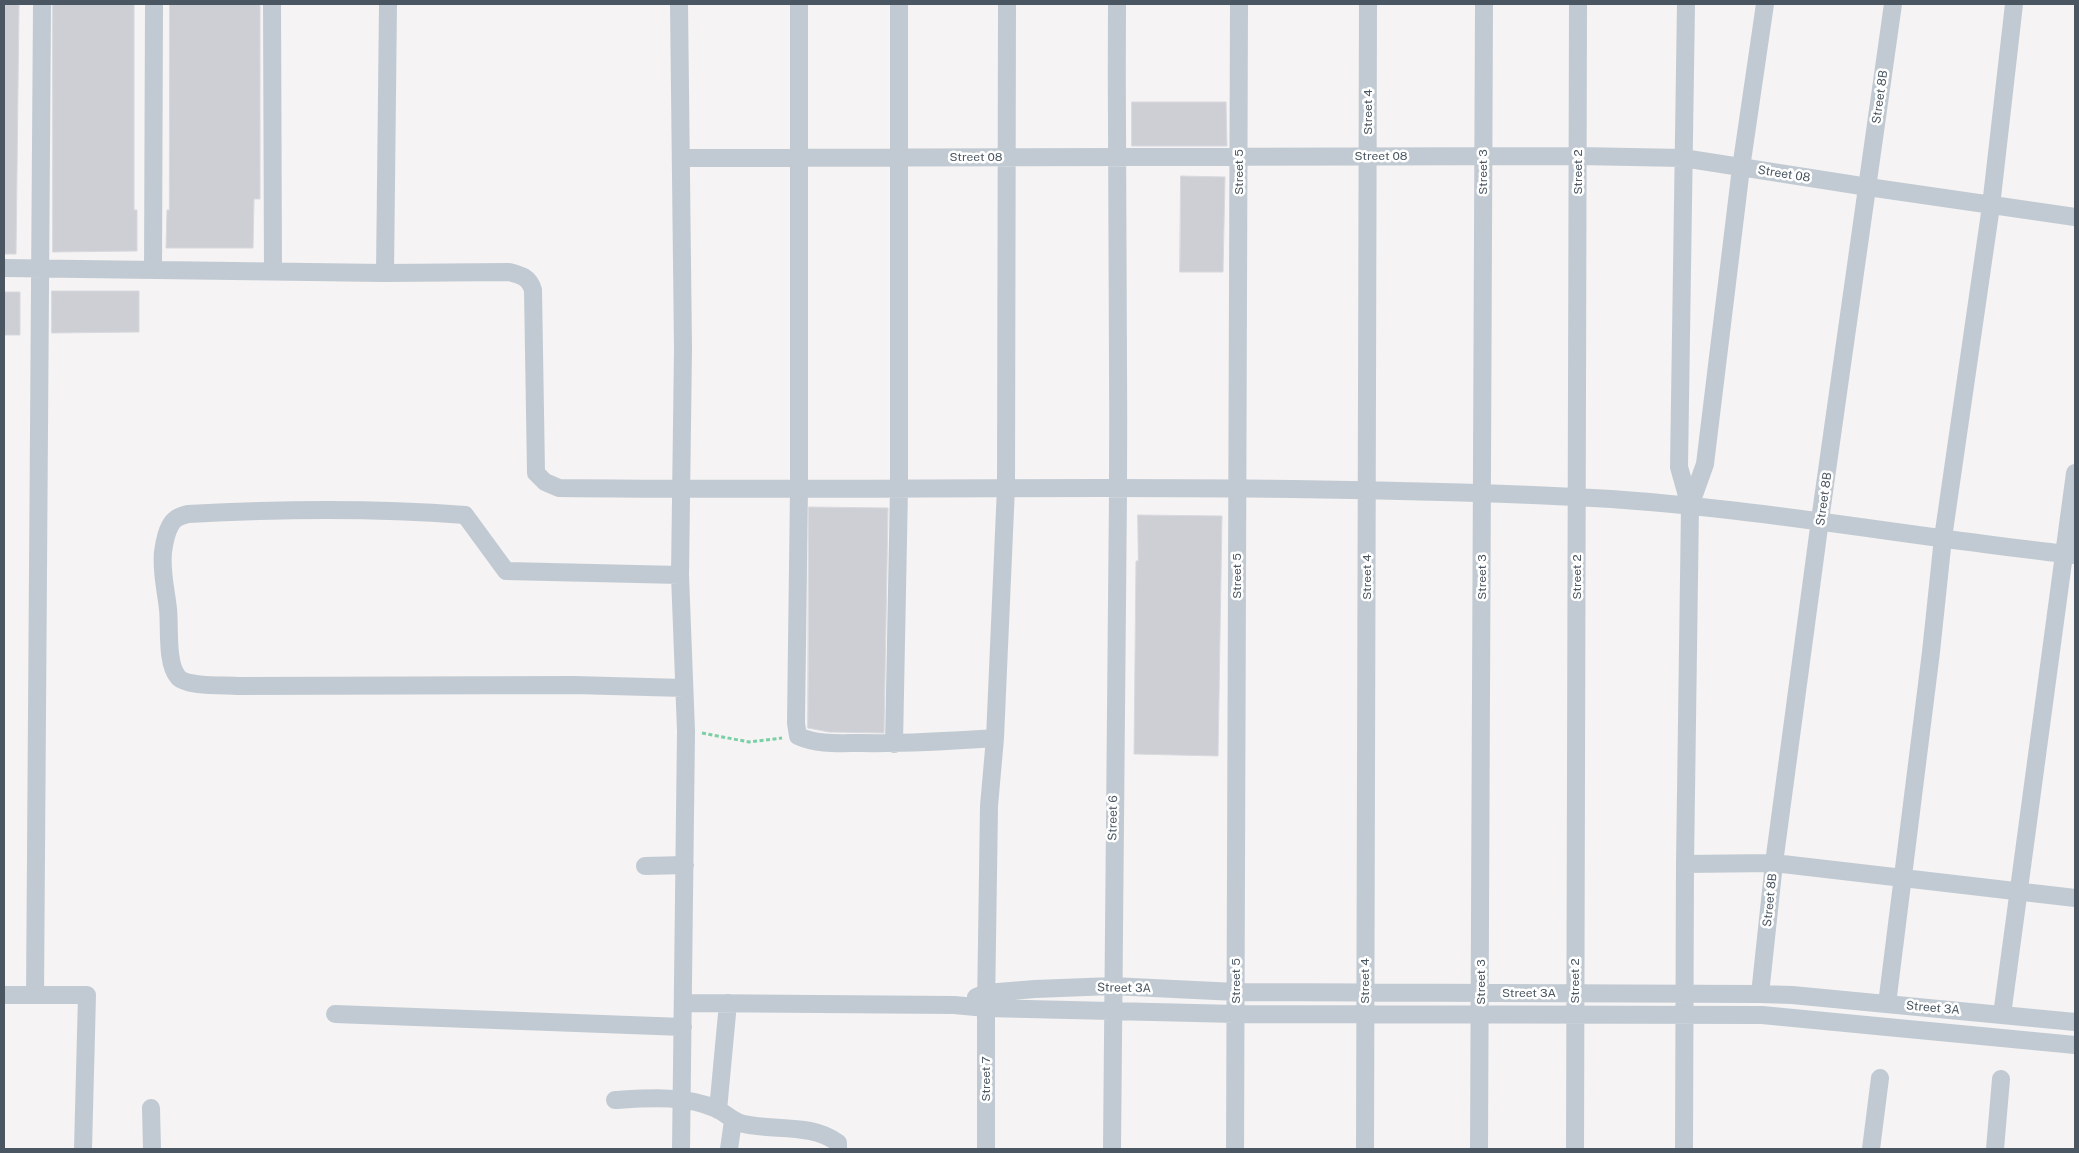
<!DOCTYPE html>
<style>
body{margin:0}
#map{position:relative;width:2079px;height:1153px;overflow:hidden;background:#f5f3f3;font-family:"Public Sans",sans-serif}
canvas{display:block}
.frame{position:absolute;inset:0;border:5px solid #4a5661;pointer-events:none}
</style>
<div id="map">
<canvas width="2079" height="1153"></canvas>
<div class="frame"></div>
</div>
<script>
const c = document.querySelector('canvas').getContext('2d');
c.lineJoin = 'round';
function paint(path, color) { c.fillStyle = color; c.fill(path, 'evenodd'); }
function stroke(path, color, width, dash) { c.strokeStyle = color; c.lineWidth = width; c.lineCap = dash ? 'butt' : 'round'; c.setLineDash(dash || []); c.stroke(path); }
function drawText(font, color, halo, rows, align = 'center') {
  c.font = font + ' "Public Sans",sans-serif'; c.lineWidth = 5; c.setLineDash([]); c.textBaseline = 'middle'; c.strokeStyle = halo; c.fillStyle = color; for (const [text, x, y, turn = 0] of rows) {
    c.save(); c.translate(x, y); c.rotate((+turn || 0) * Math.PI / 180); c.textAlign = isNaN(turn) ? turn : align; if (halo) c.strokeText(text, 0, 0); c.fillText(text, 0, 0); c.restore();
  }
}
const building = new Path2D(`
 M4,4H19L16,254H4Z
 M53,4H134V210H137V251L53,252Z
 M170,4H260V199H254L253,248H166L167,210H169Z
 M1132,102H1226L1227,146H1132Z
 M1181,176L1225,177L1223,272H1180Z
 M52,291H139V332L52,333Z
 M4,292H20V335H4Z
 M809,507L888,508L884,733L829,732L808,728Z
 M1138,515L1222,516L1218,756L1134,754L1136,561H1138Z`);
paint(building, '#cdcfd5');
stroke(building, '#d7d9de', 1);
stroke(new Path2D(`
 M702,733L749,742L782,738`), '#7ad0a6', 3, [4, 2.5]);
stroke(new Path2D(`
 M272,4L273,271
 M679,4L683,349L680,575L686,731L681,1149
 M799,4V488L796,723L798,736C818,745 839,743 861,743C906,744 951,741 995,738
 M682,158L1578,156L1683,158L1868,187L2075,217
 M4,268L385,273L509,272C521,275 529,277 533,290L536,473L545,482L559,488C897,492 1236,481 1575,497C1743,505 1908,537 2075,555
 M153,270L154,4
 M385,273L388,4
 M1690,506L1705,464L1741,168L1765,4
 M680,575L506,571L465,515C373,508 280,509 188,514C180,516 174,518 170,526C166,533 164,545 163,552C161,572 166,590 168,609C170,627 166,663 178,677C186,687 224,685 238,686L574,685L684,688
 M894,744L899,488V4
 M1685,864L1774,863L2075,898
 M645,866L685,865
 M1760,994L1774,863L1820,520L1893,4
 M4,995H87L83,1149
 M35,995L42,4
 M976,997L986,993L1035,989L1112,986L1236,992L1760,994L1792,995L2075,1022
 M684,1003L954,1005L986,1008L1236,1014L1762,1015L2075,1045
 M1887,1004L1931,652L1943,538L1991,206L2014,4
 M335,1014L683,1027
 M2002,1015L2075,473
 M615,1100C649,1098 685,1095 717,1109C727,1114 733,1122 744,1124C774,1131 812,1123 838,1143V1149
 M151,1108L152,1149
 M718,1110L728,1003
 M729,1149L733,1121
 M986,1149V1008L989,806L995,738L1006,487L1007,4
 M1112,1149C1112,929 1117,708 1118,487C1119,326 1116,165 1117,4
 M1235,1149L1239,4
 M1365,1149L1368,4
 M1479,1149L1484,4
 M1575,1149L1578,4
 M1684,1149L1685,864L1690,506L1679,467L1686,4
 M1871,1149L1880,1078
 M1995,1149L2001,1079`), '#c1cad2', 18);
drawText('12px', '#4a5661', '#fff', [
 ["Street 8B",1880,97,-82],
 ["Street 4",1368,112,-90],
 ["Street 08",1381,156],
 ["Street 08",976,157],
 ["Street 5",1239,172,-90],
 ["Street 3",1483,172,-90],
 ["Street 2",1578,172,-90],
 ["Street 08",1784,174,9],
 ["Street 8B",1824,499,-82],
 ["Street 5",1237,576,-90],
 ["Street 4",1367,577,-90],
 ["Street 3",1482,577,-90],
 ["Street 2",1577,577,-90],
 ["Street 6",1113,818,-89],
 ["Street 8B",1770,900,-84],
 ["Street 5",1236,981,-90],
 ["Street 4",1365,981,-90],
 ["Street 2",1575,981,-90],
 ["Street 3",1481,982,-90],
 ["Street 3A",1124,988,1],
 ["Street 3A",1529,993],
 ["Street 3A",1933,1008,5],
 ["Street 7",986,1079,-90]
]);
</script>
